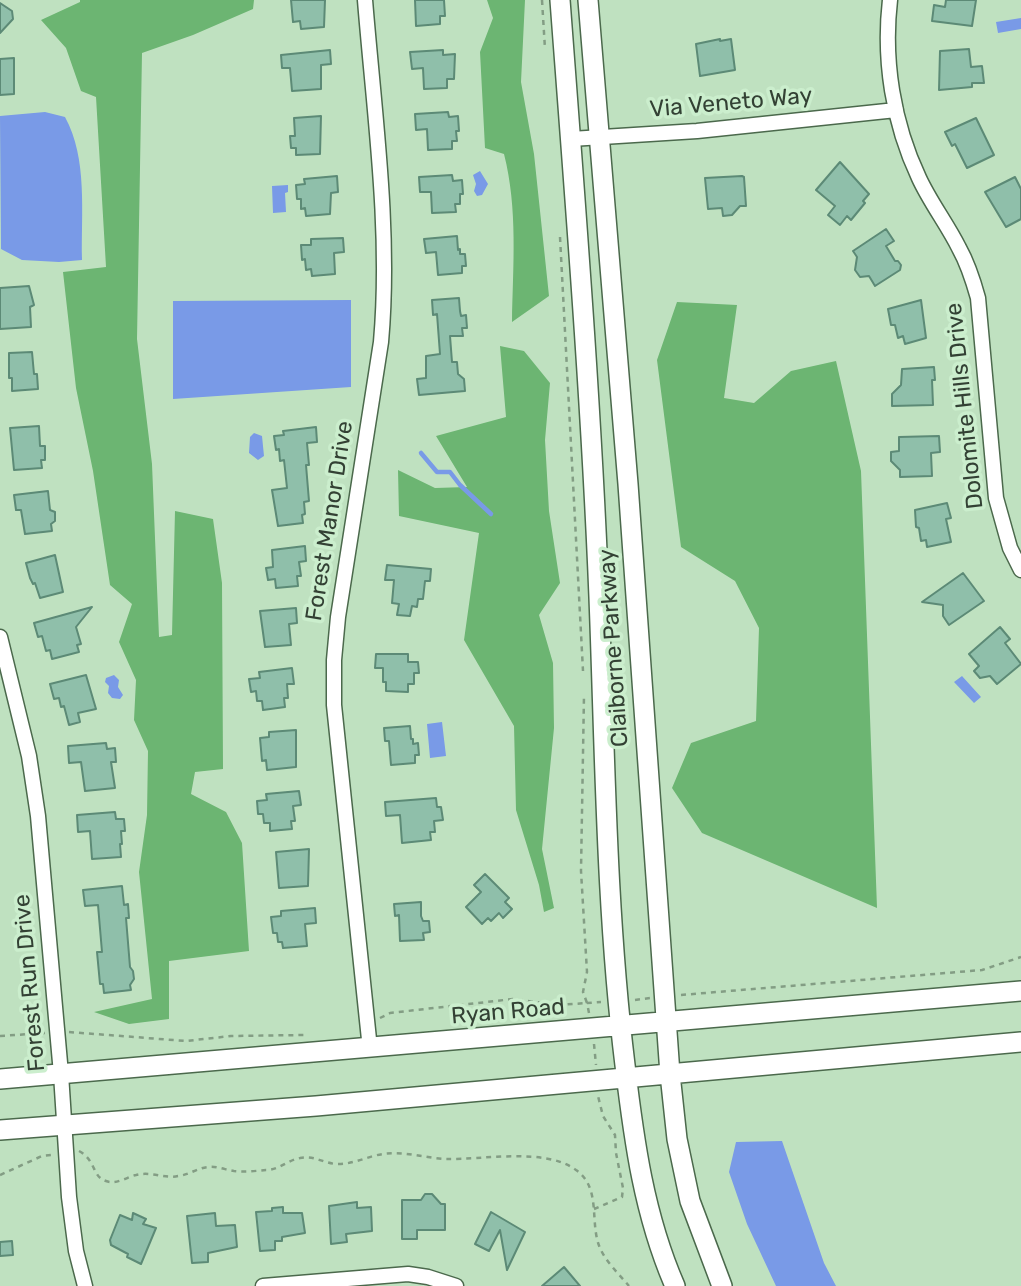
<!DOCTYPE html>
<style>
body{margin:0}
canvas{display:block;background:#bfe1c0}
</style>
<canvas width="1021" height="1286"></canvas>
<script>
const c = document.querySelector('canvas').getContext('2d');
c.lineJoin = 'round';
function paint(path, color) { c.fillStyle = color; c.fill(path, 'evenodd'); }
function stroke(path, color, width, dash) { c.strokeStyle = color; c.lineWidth = width; c.lineCap = dash ? 'butt' : 'round'; c.setLineDash(dash || []); c.stroke(path); }
function drawText(font, color, halo, rows, align = 'center') {
  c.font = font + ' Rubik,sans-serif'; c.lineWidth = 7; c.setLineDash([]); c.textBaseline = 'middle'; c.strokeStyle = halo; c.fillStyle = color; for (const [text, x, y, turn = 0] of rows) {
    c.save(); c.translate(x, y); c.rotate((+turn || 0) * Math.PI / 180); c.textAlign = isNaN(turn) ? turn : align; if (halo) c.strokeText(text, 0, 0); c.fillText(text, 0, 0); c.restore();
  }
}
paint(new Path2D(`
 M80,0H254L253,9L193,35L142,53L137,339L152,464L159,637L172,635L175,511L213,519L222,583L223,769L195,772L191,794L226,812L242,843L249,951L169,961V1019L129,1024L94,1012L152,999L139,872L147,815L148,751L134,720L136,680L119,642L132,604L110,585L93,471L76,388L63,272L106,267L96,97L81,91L66,48L41,20L80,2Z
 M487,0H525L521,82L534,154L549,296L512,322C513,266 518,209 504,154L485,148L480,52L493,18Z
 M677,302L737,305L724,398L754,403L791,371L836,361L861,471L877,908L702,833L672,788L691,743L756,721L759,628L735,581L681,547L657,360Z
 M500,346L524,351L550,383L545,440L549,511L560,583L539,615L553,663L554,728L542,849L554,908L544,912L539,885L516,810L514,726L464,640L479,533L399,516L398,470L435,488L467,487L436,436L506,417Z`), '#6cb572');
paint(new Path2D(`
 M1021,18V29L998,33L996,22Z
 M45,112L65,117C88,159 81,213 82,260L59,262L22,260L1,249L0,116Z
 M480,171L488,184L482,195L477,196L474,191L476,184L473,175Z
 M288,185V192L285,193L286,212L273,213L272,186Z
 M351,300V387L173,399V301Z
 M254,433L262,436L264,456L258,460L249,453L250,437Z
 M114,675L119,680L118,687L123,695L120,699L112,698L108,693L109,686L105,682L106,678Z
 M962,676L981,697L974,703L954,682Z
 M442,722L446,756L430,758L427,724Z
 M782,1141L824,1263L836,1286H776L747,1224L729,1172L736,1142Z`), '#799ae7');
stroke(new Path2D(`
 M421,453L437,472H450L460,485L491,514`), '#799ae7', 4.5);
const building = new Path2D(`
 M291,0H325L324,27L301,29L300,21L293,22Z
 M415,0H444L445,16H440V24L416,26Z
 M946,0H976L972,26L932,21L934,5L945,7Z
 M0,3L12,11L13,19L0,33Z
 M720,39V41L731,39L735,70L700,76L696,44Z
 M969,49L971,67L982,66L984,83H972V87L939,90L940,51Z
 M330,50L331,64L321,65V89L292,91L290,68H282L281,55Z
 M443,50V55L455,54L454,79H447V88L424,89L423,68L412,69L410,52Z
 M14,58V94L0,95V59Z
 M448,112L449,117L458,116L459,131H456L457,141H452V149L428,150L427,129L416,130L415,114Z
 M321,116L320,154L296,155V148H291L290,136H295L294,118Z
 M976,118L994,155L967,168L955,144L952,146L945,132Z
 M840,162L869,194L863,201L865,203L851,220L847,216L840,225L828,215L835,206L816,190Z
 M452,175L453,181L462,180L463,194H460V204H455L456,212L432,213L431,192H420L419,177Z
 M337,176L338,192L331,193L330,214L306,216L305,208L301,209V199H297L296,185L305,184L304,179Z
 M742,176L744,177L746,206H740L732,215L723,216L722,208L708,209L705,178Z
 M1015,177L1021,189V219L1006,227L985,192Z
 M886,229L894,241L886,246L895,261H898L901,265L900,270L875,286L869,276L860,277L855,270L857,257L853,251Z
 M457,236L458,250L460,249V254H465L466,266H462V273L438,275L436,252L426,253L424,239Z
 M343,238L344,252L334,253L335,274L312,276L311,269L306,270L305,259L302,260L301,245H311V239Z
 M29,286L34,305L30,307L31,327L0,329V288Z
 M459,298L460,311L461,316L466,315L467,328H462L463,336H450L452,362H457L458,374L464,379L465,391L419,395L417,379L426,378V356L440,354L437,314L433,315L432,300Z
 M921,300L926,338L905,344L903,336L898,338L895,325H891L888,309Z
 M32,352L34,374H37L38,389L12,391V378H9V353Z
 M934,367L935,380H932L933,405L892,406V394L901,385L902,369Z
 M39,426L40,446H45V460H41L42,468L14,470L10,428Z
 M316,427L317,442L307,443L309,465H306L309,501L304,502L305,514L302,515L303,523L278,526L272,490L287,488L284,460L280,461L279,449L276,450L274,436L284,435L283,431Z
 M939,436L940,452L931,453L932,476L900,477V470L891,461V452L899,451V437Z
 M48,491L50,510L55,512V521L51,524L52,531L25,534L21,510H16L14,495Z
 M947,503L951,518L946,519L951,542L927,547L926,540L921,541L919,528L916,527L915,510Z
 M305,546L306,561L299,562L301,576H297L298,586L276,588L275,579L268,580L266,568L273,567L272,550Z
 M55,555L63,592L40,598L35,583L33,584L30,578L26,563Z
 M387,565L431,569L430,581H425L423,599H418L417,607L412,606L410,616L397,615L399,604L392,603L394,580H385Z
 M963,573L984,601L949,625L943,616V605L922,602Z
 M92,607L76,627L81,644L77,645L79,652L52,659L50,650L46,651L42,636L38,637L34,623Z
 M296,608L297,623L289,624L291,645L265,647L260,611Z
 M1000,627L1010,639L1005,643L1021,664L997,684L990,676L980,678L974,671L979,666L969,654Z
 M376,654H408V662H418L419,673H414V684H408V692L386,691V682H383V668H375Z
 M292,668L294,684H287L288,698H284L285,707L263,710L262,701H257L256,691L251,692L249,679L260,678L259,672Z
 M86,675L96,709L78,713L80,722L69,725L64,706L61,707L59,698L54,699L50,684Z
 M410,726L411,739H413V744L418,743L419,755H415V763L391,765L389,741H385L384,728Z
 M296,730V767L267,770L266,760L262,761L260,738L269,737V732Z
 M106,743L107,749L115,748L116,762H111L115,788L85,791L81,762L69,763L68,746Z
 M299,791L301,805L293,806L295,821H291L292,829L270,831V823H264L263,814H258L257,801L267,800L266,794Z
 M436,798L437,807H441L443,820L434,821L435,832H430L431,840L402,843L400,815L386,816L385,802Z
 M115,812L116,819H124L125,831H121L122,844H120L121,857L92,859L90,831L78,832L77,815Z
 M309,849L308,886L279,888L276,852Z
 M485,874L509,898L505,902L512,909L503,918L499,913L491,921L488,918L482,924L466,907L481,892L474,885Z
 M122,886L124,905L128,904L129,918H126L130,967L133,971L134,979L130,985L131,990L104,993L103,984H100L97,952H102L98,905L85,906L83,890Z
 M421,902V916L423,921H429L430,932L423,933L424,940L400,941L399,915L395,916L394,904Z
 M315,908L316,923L305,924L307,946L283,948L282,942H278L277,933H273L271,917L281,916V911Z
 M425,1194H432L441,1204H445V1230H417V1239H402V1200H421Z
 M357,1202V1208L371,1207L372,1231L346,1234L347,1242L331,1244L329,1206Z
 M283,1207V1213H302L305,1233L282,1237V1241H275V1250L260,1251L256,1212L272,1211V1208Z
 M491,1212L525,1232L507,1270L500,1230L489,1251L475,1244Z
 M133,1213L146,1219L143,1224L156,1228L141,1264L127,1257L128,1254L111,1245L110,1240L120,1215L132,1220Z
 M215,1213L216,1226L235,1225L237,1247L208,1253V1262L192,1263L187,1216Z
 M12,1241L13,1255L0,1256V1242Z
 M564,1267L580,1286H542Z`);
paint(building, '#8fbfaa');
stroke(building, '#5c8a76', 2);
const street = new Path2D(`
 M365,0C374,112 391,230 381,342L338,617L334,660V705L370,1049
 M890,0C883,60 893,123 919,178C930,202 947,224 959,248C968,264 973,280 978,298L996,498L1010,548L1021,570
 M571,139L697,131L896,110
 M0,637L29,756L38,816L61,1074L69,1197L76,1251L85,1286
 M263,1286L408,1274L428,1277L456,1286`);
const secondary = new Path2D(`
 M560,0C575,199 591,398 599,597C605,753 606,910 625,1065C634,1141 644,1215 675,1286
 M588,0L628,484L670,1074L677,1139L690,1201L722,1286
 M0,1079L1021,991
 M0,1130L316,1106L1021,1042`);
stroke(street, '#4b694c', 17);
stroke(secondary, '#4b694c', 22);
stroke(new Path2D(`
 M542,0L545,49
 M560,237L583,671
 M681,995L982,970L1021,957
 M635,1000L650,998
 M589,1013L587,1003L601,1002
 M380,1018L390,1013L513,999L558,1005L587,1003L583,992L587,972L581,871L584,695
 M69,1032L186,1041L231,1036L304,1035
 M0,1036L45,1033
 M594,1044L596,1065
 M79,1151C96,1160 92,1177 106,1181C116,1185 127,1177 136,1175C151,1171 164,1179 178,1176C189,1175 197,1168 208,1167C217,1166 226,1170 234,1171C245,1172 256,1171 266,1170C279,1170 288,1160 300,1158C314,1155 323,1163 336,1164C352,1165 368,1156 383,1154C404,1151 425,1158 446,1159C483,1160 545,1147 576,1170C602,1188 589,1223 600,1248C606,1262 619,1274 629,1286
 M0,1175L42,1156L52,1155
 M594,1209L622,1197L623,1188L616,1153L615,1135L603,1116L598,1096`), '#839d84', 2.5, [5, 5]);
stroke(street, '#fff', 14);
stroke(secondary, '#fff', 19);
drawText('23px', '#334134', '#cbeecd', [
 ["Via Veneto Way",731,103,-5],
 ["Dolomite Hills Drive",965,406,-96],
 ["Forest Manor Drive",330,521,-81],
 ["Claiborne Parkway",614,648,-94],
 ["Forest Run Drive",30,983,-95],
 ["Ryan Road",508,1012,-5]
]);
</script>
